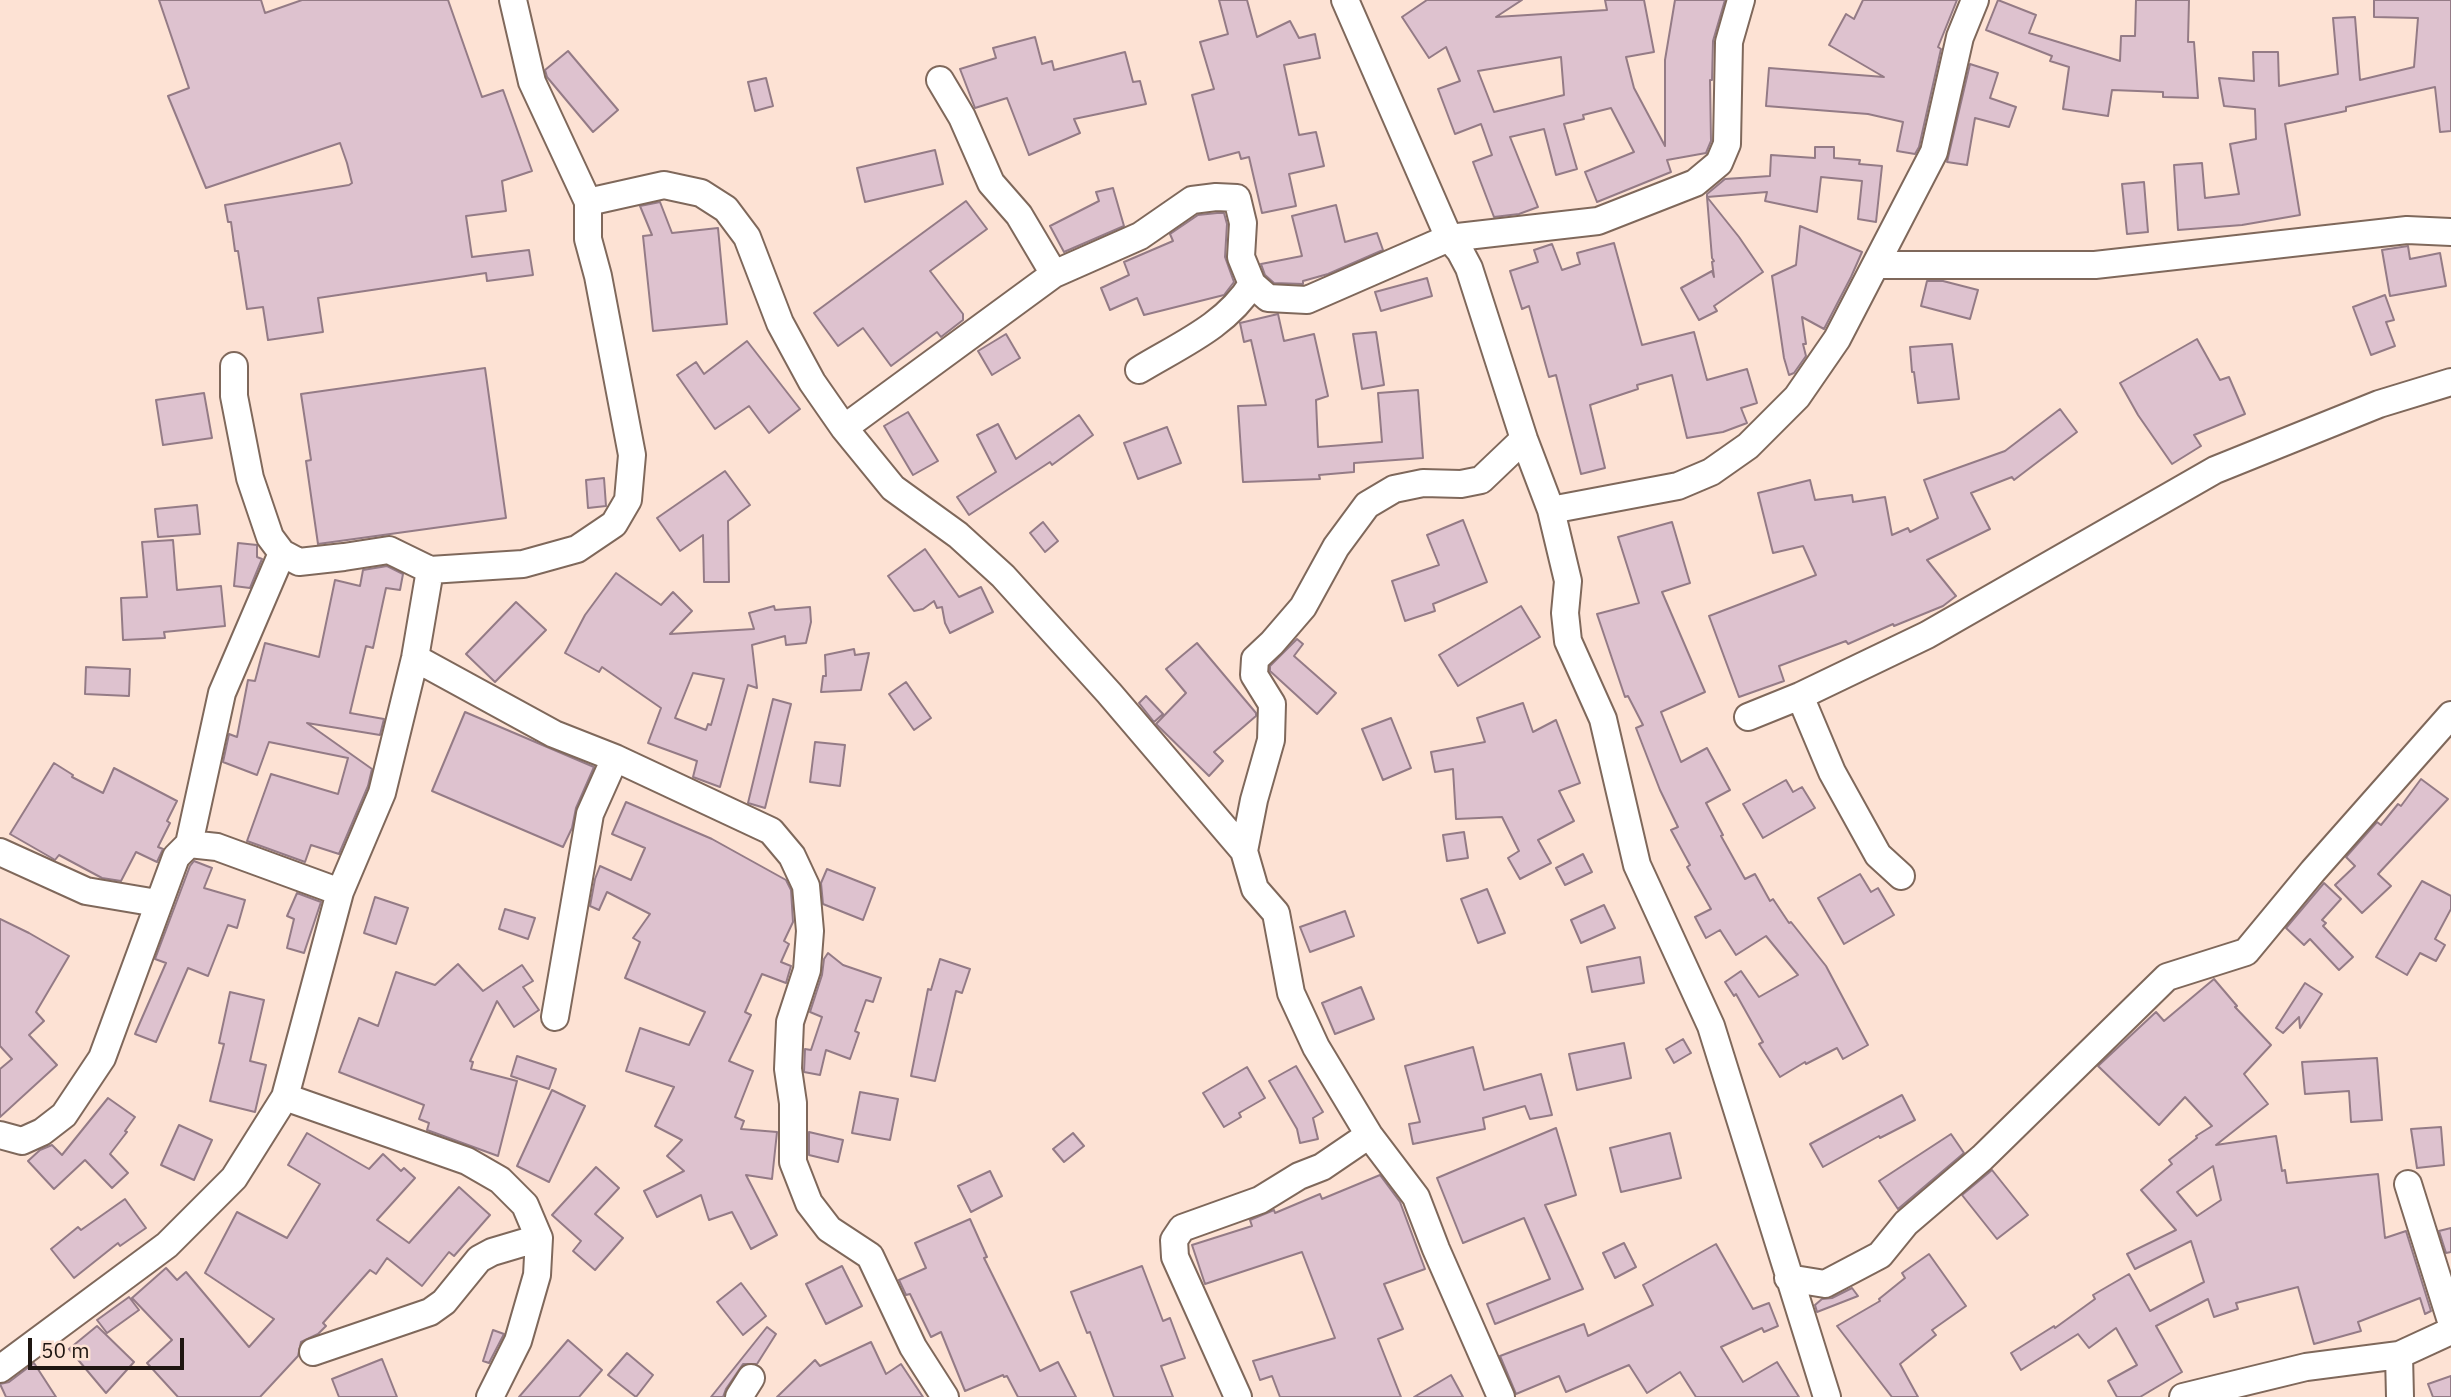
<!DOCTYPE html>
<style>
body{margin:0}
#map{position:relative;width:2451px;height:1397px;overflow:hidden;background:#fde2d4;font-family:"IBM Plex Sans",sans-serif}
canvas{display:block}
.scale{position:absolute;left:28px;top:1338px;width:156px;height:32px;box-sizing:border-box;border:4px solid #1f1611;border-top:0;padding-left:9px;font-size:21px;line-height:24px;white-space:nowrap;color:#1f1611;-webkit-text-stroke:5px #fde2d4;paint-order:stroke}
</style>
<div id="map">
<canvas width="2451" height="1397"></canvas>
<div class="scale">50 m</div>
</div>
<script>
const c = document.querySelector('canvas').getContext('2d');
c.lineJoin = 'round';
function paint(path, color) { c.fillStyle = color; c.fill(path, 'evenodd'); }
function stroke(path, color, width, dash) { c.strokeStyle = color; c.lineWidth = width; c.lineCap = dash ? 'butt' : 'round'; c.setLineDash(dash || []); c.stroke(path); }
const building = new Path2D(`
 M159,0H261L265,13L302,0H448L482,97L503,90L532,171L502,181L506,211L466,216L472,257L529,250L533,275L487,281L486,273L318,298L323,332L268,340L263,307L247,309L238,251H235L231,222H228L225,205L349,185L352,183L347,163L340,143L206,188L168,96L189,88Z
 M1219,0H1247L1257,37L1290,21L1299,38L1315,34L1320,58L1284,65L1299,135L1316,132L1324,166L1289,174L1296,206L1262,213L1249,157L1241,159L1239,152L1209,160L1192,95L1214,89L1200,42L1228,34Z
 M1427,0H1522L1496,17L1607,10L1605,0H1644L1654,52L1626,57L1634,88L1665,146V60L1675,0H1725L1713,41L1712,80H1710L1711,141L1706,153L1667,160L1671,172L1597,202L1585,172L1634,152L1611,108L1583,115L1584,119L1564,124L1577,169L1556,175L1544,129L1510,137L1538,207L1519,214L1494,217L1473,162L1492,155L1481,124L1455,134L1438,89L1460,81L1446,47L1429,58L1402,17ZM1561,57L1564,95L1494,112L1478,71Z
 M1863,0H1957L1938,47L1941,49L1919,147L1915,154L1897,151L1903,122L1868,114L1766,106L1769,68L1884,77L1829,45L1846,14L1854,19Z
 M1998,0L2036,15L2029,33L2120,61L2121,36H2135L2136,0H2189L2188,42H2194L2198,98L2163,97V92L2112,90L2108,116L2063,109L2069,67L2050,61L2052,56L1986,30Z
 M2374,0H2451V131L2440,132L2435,87L2346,107V111L2285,124L2300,215L2242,225L2178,230L2174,165L2202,163L2205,198L2239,194L2230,144L2256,139L2255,109L2224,106L2219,78L2254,81L2253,52H2278L2279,86L2338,74L2333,18L2355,17L2360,80L2414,67L2418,18L2374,17Z
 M1035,37L1042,64L1052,61L1054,70L1125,52L1133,82L1140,81L1146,104L1074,119L1080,133L1029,155L1007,98L975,108L960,69L996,58L993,48Z
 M568,51L618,110L593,132L547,77L545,70Z
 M1970,64L1998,73L1990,98L2016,107L2009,127L1975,118L1967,165L1947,162Z
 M766,78L773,106L755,111L748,82Z
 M1815,147H1834V158L1860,160L1859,164L1882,166L1876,222L1858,219L1862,181L1821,177L1817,212L1765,201L1767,192L1707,197V194L1725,179L1770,176L1771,155L1815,158Z
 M935,150L943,184L865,202L857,168Z
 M2144,182L2148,232L2127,234L2122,184Z
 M1113,188L1124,226L1064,252L1050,226L1099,201L1096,192Z
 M1707,197L1739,237L1763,272L1714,306L1717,311L1699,320L1681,288L1712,271L1714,277L1712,262L1714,261L1712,258Z
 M966,201L987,229L930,271L963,314V320L941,337L937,332L891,366L863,328L838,346L814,313Z
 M660,202L672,233L718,228L727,324L653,331L643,236L652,235L640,206Z
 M1336,205L1345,242L1377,233L1383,250L1328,274L1303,281V284L1274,283L1265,275L1261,264L1302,256L1292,216Z
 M1217,213H1224L1227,224L1225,257L1234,282L1224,295L1144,315L1137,298L1110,310L1101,288L1129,275L1124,262L1173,241L1170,234L1198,215Z
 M1800,226L1862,252L1851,277L1824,329L1802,317L1806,344H1803L1806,356L1794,373L1789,375L1784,358L1772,276L1796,265Z
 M1614,243L1642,345L1694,332L1707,380L1747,369L1757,403L1741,408L1747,423L1723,432L1687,438L1672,375L1637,385L1638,389L1590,405L1605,468L1581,474L1556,375L1549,377L1529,306L1522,309L1510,271L1538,262L1534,250L1552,244L1562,270L1580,264L1577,253Z
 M2408,246L2410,259L2440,253L2446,286L2390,296L2382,250Z
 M1427,278L1432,296L1381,311L1375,292Z
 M1927,281H1943L1978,290L1970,319L1921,306Z
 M2385,295L2394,320L2386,322L2395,346L2371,355L2353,307Z
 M1278,314L1284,341L1314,334L1328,396L1316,400L1318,447L1382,442L1378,393L1418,390L1423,458L1354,463V472L1319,475L1320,479L1243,482L1238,406L1266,405L1251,340L1244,342L1240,323Z
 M1376,332L1384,385L1362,389L1353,334Z
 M1006,334L1020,358L992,375L978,351Z
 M2197,339L2220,380L2229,377L2245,414L2194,435L2201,446L2172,464L2138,415L2120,383Z
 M747,341L800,409L769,433L749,406L715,429L677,375L696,362L704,374Z
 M1952,344L1959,399L1918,403L1914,372H1912L1910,347Z
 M485,368L506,518L318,544L306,461L311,460L301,394Z
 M204,393L212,438L163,445L156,400Z
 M2060,409L2077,432L2014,480L2012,477L1971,493L1990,529L1927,560L1956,596L1943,606L1894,626L1893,624L1848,644L1846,641L1779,666L1784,681L1739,697L1709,616L1816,575L1803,546L1773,553L1758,493L1810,480L1815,500L1852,495L1853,502L1885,497L1892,535L1908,528L1910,532L1938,518L1924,480L2005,451Z
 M908,412L938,461L913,475L884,426Z
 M1079,415L1093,435L1052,465L1050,462L969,515L957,497L996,472L977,435L998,424L1016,459Z
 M1167,427L1181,463L1138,479L1124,443Z
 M725,471L750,505L728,521L729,582H704L703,535L680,551L657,518Z
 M604,478L606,506L588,508L586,480Z
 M197,505L200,534L158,537L155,509Z
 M1463,520L1487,582L1433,604L1435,611L1405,621L1392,581L1439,565L1427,535Z
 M1043,522L1058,541L1045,552L1030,533Z
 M1672,522L1690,583L1662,592L1705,692L1661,712L1681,762L1707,748L1730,790L1706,803L1723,835L1721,836L1745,879L1755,874L1770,901L1773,899L1789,923L1791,922L1826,966L1868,1045L1843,1059L1837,1048L1806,1064L1805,1062L1780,1077L1759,1044L1763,1042L1736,994L1734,996L1725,982L1741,971L1759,997L1798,975L1766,936L1736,955L1720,930L1706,938L1695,917L1711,909L1687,867L1690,865L1671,830L1678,827L1660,790L1636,728L1643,725L1628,696L1625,697L1597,614L1639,603L1618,537Z
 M173,540L177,590L221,586L225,626L164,632L165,638L123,640L121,598L147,597L142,542Z
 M238,543L257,545V557L262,559L250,588L234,586Z
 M925,549L959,597L981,587L993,612L950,633L945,623L942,607L937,608L934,601L923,609L914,611L888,576Z
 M387,566L403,574L400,590L386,588L373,648L366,646L350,713L384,719L380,735L307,723L372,769L368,786L339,854L311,845L305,862L247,841L271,774L338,794L348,758L269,742L257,775L223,762L229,734L237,737L248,680L255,681L265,643L319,657L335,580L360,586L363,570Z
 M616,573L661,605L673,592L692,611L670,634L754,629L749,613L774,606L775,610L810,607L811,622L806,643L786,645L785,636L752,645L757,688L748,685L720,787L693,777L697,761L648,743L661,708L602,667L599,672L565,653L585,615ZM693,673L724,679L711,725L708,724L706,730L675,718Z
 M516,602L546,630L495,682L466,654Z
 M1521,606L1540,637L1458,686L1439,655Z
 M1297,639L1303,644L1294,656L1336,693L1317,714L1270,671V666Z
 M1197,643L1256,713V716L1214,752L1223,761L1209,776L1156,724L1186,693L1166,669Z
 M854,649L855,655L869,653L861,690L821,692L823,676H826L825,655Z
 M86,667L130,669L129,696L85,694Z
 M906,682L931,718L914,730L889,694Z
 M1146,696L1163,714L1154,722L1139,703Z
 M773,699L791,704L765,808L748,803Z
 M1523,703L1533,732L1556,720L1580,783L1559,791L1574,821L1538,840L1551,863L1520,879L1508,858L1519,851L1502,817L1456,819L1453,769L1435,772L1431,752L1485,742L1477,718Z
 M465,712L594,767L576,808L572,828L563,847L432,791Z
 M1391,718L1411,768L1383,780L1362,729Z
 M815,742L845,745L840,786L810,782Z
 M54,763L73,775L72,777L103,793L114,768L177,801L167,821L170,823L158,847L163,849L157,862L136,852L121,881L102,878L59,855L55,860L50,857L10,834Z
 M2421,779L2448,799L2378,874L2391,886L2362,913L2335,885L2355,866L2346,857L2377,822L2381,825L2398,804L2401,806Z
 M1786,780L1793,792L1802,787L1815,808L1763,838L1743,804Z
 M626,802L712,839L786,880L791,890L793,922L784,941L789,944L781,962L791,966L786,983L762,974L745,1012L751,1015L729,1061L753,1071L735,1117L744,1121L741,1129L777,1132L772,1179L746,1175L777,1235L751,1249L732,1212L709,1220L701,1195L657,1217L644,1191L684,1171L667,1156L682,1140L655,1126L674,1087L626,1071L640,1028L689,1045L705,1012L625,978L640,942L633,938L650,914L607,892L599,910L590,906L595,879L600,866L631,880L645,848L612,834Z
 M1464,832L1468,858L1447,861L1443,835Z
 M1583,854L1592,872L1565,885L1556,868Z
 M194,861L212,868L204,888L245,900L237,928L228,925L208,976L188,968L156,1042L135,1034L166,963L155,959L190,866Z
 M827,869L875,888L863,920L823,904L821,883Z
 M1860,874L1871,892L1878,888L1894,915L1844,944L1818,898Z
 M2422,881L2451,896V909L2435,939L2445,945L2436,961L2420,953L2407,975L2376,957Z
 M2324,883L2341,899L2322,920L2326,923L2323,926L2353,957L2339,970L2310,939L2304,945L2286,928Z
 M1487,889L1505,933L1478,943L1461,899Z
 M297,893L321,902L304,953L287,948L294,919L287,916Z
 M375,897L408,908L396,944L364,933Z
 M1604,905L1615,928L1581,943L1571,920Z
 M505,909L535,918L528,939L499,929Z
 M1345,911L1354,936L1310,952L1300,927Z
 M0,919L29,933L69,956L36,1012L44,1021L29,1035L57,1065L0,1117V1069L12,1059L0,1046Z
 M828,953L843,965L881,978L873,1002L866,1000L855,1031L859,1033L850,1059L826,1050L820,1075L804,1072L805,1049L811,1050L822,1017L810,1012L822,975L824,959Z
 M1640,957L1644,983L1592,992L1587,967Z
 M940,959L970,969L962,993L956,991L935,1081L911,1076L928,989L931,990Z
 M458,964L483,991L522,965L533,981L523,987L539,1010L514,1027L497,1001L470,1061L473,1062L471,1069L517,1081L498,1156L427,1130L429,1123L419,1119L424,1105L339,1072L359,1018L378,1026L396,972L435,985Z
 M2214,979L2237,1006L2235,1007L2271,1045L2244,1074L2268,1104L2216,1145L2276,1136L2282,1171L2285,1170L2287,1183L2378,1174L2385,1238L2406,1231L2431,1311L2425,1314L2420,1298L2358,1322L2361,1331L2314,1344L2298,1287L2236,1303L2238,1309L2214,1317L2208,1299L2156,1326L2182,1372L2140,1397H2117L2108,1381L2137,1365L2116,1328L2089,1348L2078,1334L2021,1370L2011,1353L2054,1326L2055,1328L2095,1299L2093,1295L2129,1274L2150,1311L2204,1282L2191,1241L2135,1269L2127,1254L2176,1230L2141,1190L2172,1164L2169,1160L2197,1138L2196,1136L2212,1126L2185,1097L2159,1125L2098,1066L2156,1012L2164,1021ZM2213,1166L2221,1200L2197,1216L2177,1192Z
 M2305,983L2322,994L2300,1028L2299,1017L2283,1033L2276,1028Z
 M1361,987L1374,1019L1335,1034L1322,1003Z
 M230,992L264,1000L250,1061L266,1065L255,1112L210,1101L224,1044L219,1043Z
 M1683,1039L1691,1053L1674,1063L1666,1049Z
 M1624,1043L1631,1078L1577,1090L1569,1054Z
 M1473,1047L1484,1090L1541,1074L1552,1115L1530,1119L1525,1106L1483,1118L1485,1129L1413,1144L1409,1124L1420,1122L1405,1066Z
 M517,1056L556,1069L549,1089L511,1076Z
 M2377,1058L2382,1120L2351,1122L2349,1091L2305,1094L2302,1062Z
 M1296,1066L1323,1112L1313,1118L1318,1139L1300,1143L1297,1129L1269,1081Z
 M1247,1067L1265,1098L1239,1113L1241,1117L1224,1127L1203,1093Z
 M552,1090L585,1106L549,1182L517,1166Z
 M860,1092L898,1099L890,1140L852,1133Z
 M1902,1095L1915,1120L1880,1138L1879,1136L1823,1167L1810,1144Z
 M108,1098L135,1117L125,1131L127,1132L110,1154L128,1173L112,1188L85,1160L54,1189L28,1161L40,1150L52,1145L62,1155Z
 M179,1125L212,1140L194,1180L161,1165Z
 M2441,1127L2444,1165L2417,1168L2411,1129Z
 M1556,1128L1576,1195L1545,1205L1583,1289L1495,1324L1487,1304L1550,1279L1524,1218L1463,1243L1437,1178Z
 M809,1132L843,1140L838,1162L809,1155Z
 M307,1133L369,1169L383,1154L401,1171L404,1168L415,1178L377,1220L409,1243L459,1187L490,1215L454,1256L449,1252L422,1286L387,1258L376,1274L370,1270L323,1323L326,1326L318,1334L301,1342L298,1356L260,1397H178L147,1363L172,1340L132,1298L166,1268L177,1280L186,1272L249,1347L274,1319L205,1273L237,1212L287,1238L320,1184L288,1165Z
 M1073,1133L1084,1146L1064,1162L1053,1149Z
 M1670,1133L1681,1178L1621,1192L1610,1148Z
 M1951,1134L1964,1153L1898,1209L1879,1181Z
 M596,1167L619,1188L595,1214L623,1238L595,1270L573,1251L581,1241L552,1215Z
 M1992,1170L2028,1215L1997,1239L1962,1195Z
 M990,1171L1002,1196L971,1212L958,1186Z
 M1380,1175L1400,1202L1425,1269L1384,1284L1403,1329L1378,1339L1401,1397H1280L1272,1376L1260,1380L1253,1361L1335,1338L1302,1252L1205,1284L1192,1245L1252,1226L1250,1220L1274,1210L1275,1213L1320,1194L1322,1199Z
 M125,1199L146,1228L120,1246L118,1243L74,1278L51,1249L78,1227L81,1230Z
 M970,1219L987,1257L984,1258L1040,1371L1058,1362L1076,1397H1018L1007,1376L1004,1377L1003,1375L965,1391L941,1332L931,1337L910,1294L906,1295L899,1280L926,1268L915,1243Z
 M2451,1228V1252L2446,1253L2439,1231Z
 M1624,1243L1636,1267L1615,1278L1603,1253Z
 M1716,1244L1753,1309L1769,1303L1778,1326L1764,1332L1762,1328L1721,1347L1743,1382L1777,1362L1799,1397H1696L1680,1372L1647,1393L1629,1365L1566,1392L1559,1376L1516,1394L1500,1356L1584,1324L1588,1336L1653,1305L1643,1285Z
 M1929,1254L1966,1306L1932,1330L1936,1335L1900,1364L1918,1397H1892L1837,1326L1880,1301L1879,1299L1905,1278L1902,1273Z
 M842,1266L862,1306L826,1324L806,1284Z
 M1142,1266L1163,1321L1170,1318L1185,1358L1161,1366L1173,1397H1114L1090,1332L1087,1333L1071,1292Z
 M741,1283L766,1316L743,1335L717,1302Z
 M1852,1288L1858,1296L1817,1312L1815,1305L1822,1299L1832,1298Z
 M129,1297L139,1310L107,1333L97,1320Z
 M97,1326L134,1362L106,1393L69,1349Z
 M767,1327L776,1334L757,1364H743L726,1389L723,1397H711Z
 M493,1330L504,1334L489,1363L483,1361Z
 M568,1340L602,1370L579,1397H519Z
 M871,1342L886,1374L901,1364L923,1397H777L815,1360L820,1366Z
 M627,1353L653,1375L636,1397L608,1375Z
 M382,1359L397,1397H339L332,1379Z
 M34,1363L56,1397H6L0,1384L9,1382Z
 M1451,1375L1463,1397H1414Z
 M2451,1376V1397H2433L2428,1384Z`);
paint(building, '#dec2cf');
stroke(building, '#947b86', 2);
const minor = new Path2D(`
 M1345,0L1449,238L1460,251L1469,268L1524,439L1551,510L1568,581L1565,613L1568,641L1603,719L1637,865L1711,1026L1827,1397
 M940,80L962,117L991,183L1019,215L1054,274
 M588,202L664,185L701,193L726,209L747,237L780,323L812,382L844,428L893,488L958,535L1003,576L1109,693L1244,851L1255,889L1276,913L1291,993L1316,1047L1369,1135L1416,1197L1436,1249L1501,1397
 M1876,265H2095L2407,230L2451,232
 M234,366V396L250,478L270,537L282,553L299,562L344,557L389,550L430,570L523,564L577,549L614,524L628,500L632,455L598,276L588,239V202L532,82L513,0
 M1139,370C1180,345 1226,326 1252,284
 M844,428L1054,274L1140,236L1192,200L1216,197L1237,198L1243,223L1241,257L1252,284L1268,298L1307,300L1449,238L1598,221L1695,183L1719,163L1727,144L1729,42L1741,0
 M1551,510L1678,486L1711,472L1748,446L1797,397L1837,339L1934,152L1960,37L1975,0
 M415,658L554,734L615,758L771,831L792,856L806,886L810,931L807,970L790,1022L788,1069L793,1103V1162L809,1203L829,1229L870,1256L913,1347L945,1397
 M1800,696L1832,772L1878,855L1901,876
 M1748,717L1800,696L1927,635L2215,470L2379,404L2451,382
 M189,844L222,693L282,553
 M1244,851L1254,800L1271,740L1272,704L1254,675L1255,659L1272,643L1303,607L1336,547L1367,505L1394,489L1423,483L1461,484L1481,480L1524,439
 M0,852L86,891L157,903
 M555,1017L590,814L615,758
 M285,1097L467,1161L500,1180L525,1205L539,1238L537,1275L518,1341L490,1397
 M0,1135L22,1141L42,1132L64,1115L102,1058L176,857L189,844L217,847L340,892
 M2408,1184L2451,1321
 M1788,1278L1825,1284L1880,1255L1906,1223L1982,1158L2167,977L2246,952L2313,871L2451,715
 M313,1352L430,1312L444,1302L479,1259L492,1252L539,1238
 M2399,1355L2400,1397
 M0,1369L167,1245L234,1178L285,1097L340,892L382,793L415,658L430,570
 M739,1397L751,1378
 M1238,1397L1175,1257L1174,1240L1182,1228L1260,1200L1299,1176L1322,1167L1369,1135
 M2183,1397L2306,1367L2399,1355L2451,1331`);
stroke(minor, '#7f685b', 30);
stroke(minor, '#fff', 26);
</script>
